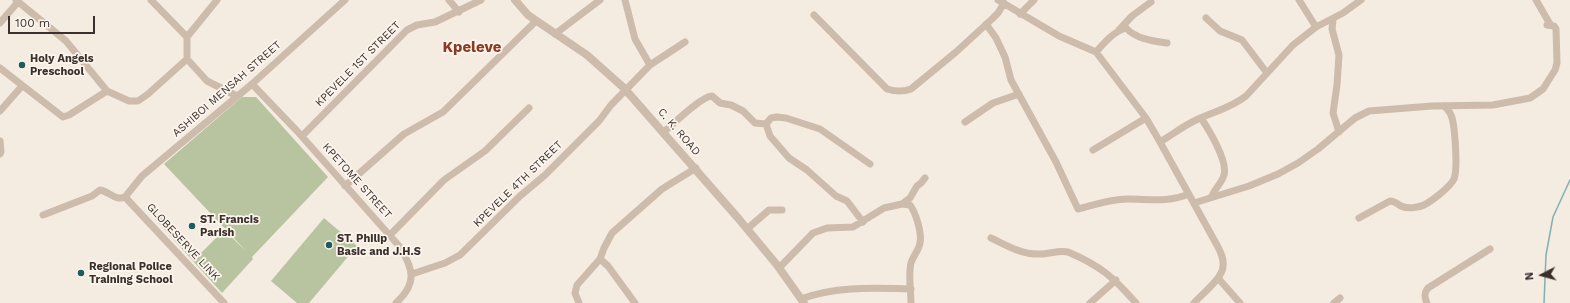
<!DOCTYPE html>
<style>
body{margin:0}
#map{position:relative;width:1570px;height:303px;overflow:hidden;background:#f4ebe1;font-family:"Work Sans",sans-serif}
canvas{display:block}
.north{position:absolute;left:1522px;top:255px;width:40px;height:40px;-webkit-text-stroke:3px #fbf5ee;paint-order:stroke;rotate:264deg;font-size:11px;font-weight:700;line-height:16px;text-align:center;color:#3b302b}
.north::after{content:'';display:block;margin:auto;width:14px;height:18px;background:#3b302b;clip-path:polygon(50% 0,100% 100%,50% 72%,0 100%)}
.scale{position:absolute;left:8px;top:16px;width:87px;height:18px;box-sizing:border-box;border:2px solid #3b302b;border-top:0;padding-left:5px;font-size:12px;line-height:14px;white-space:nowrap;color:#3b302b;-webkit-text-stroke:3px #fbf5ee;paint-order:stroke}
</style>
<div id="map">
<canvas width="1570" height="303"></canvas>
<div class="north">N</div>
<div class="scale">100 m</div>
</div>
<script>
const c = document.querySelector('canvas').getContext('2d');
c.lineJoin = 'round';
function paint(path, color) { c.fillStyle = color; c.fill(path, 'evenodd'); }
function stroke(path, color, width, dash) { c.strokeStyle = color; c.lineWidth = width; c.lineCap = dash ? 'butt' : 'round'; c.setLineDash(dash || []); c.stroke(path); }
function drawText(font, color, halo, rows, align = 'center') {
  c.font = font + ' "Work Sans",sans-serif'; c.lineWidth = 3.5; c.setLineDash([]); c.textBaseline = 'middle'; c.strokeStyle = halo; c.fillStyle = color; for (const [text, x, y, turn = 0] of rows) {
    c.save(); c.translate(x, y); c.rotate((+turn || 0) * Math.PI / 180); c.textAlign = isNaN(turn) ? turn : align; if (halo) c.strokeText(text, 0, 0); c.fillText(text, 0, 0); c.restore();
  }
}
paint(new Path2D(`
 M242,97H256L328,177L252,257L253,259L222,293L155,219L162,214L163,222L195,255H199L223,231L226,232L246,251L164,164Z
 M324,218L357,246L309,303H297L271,281Z`), '#b8c4a0');
stroke(new Path2D(`
 M1544,303L1546,255L1553,217L1570,180`), '#7fb0b2', 1.5);
stroke(new Path2D(`
 M16,0L66,41L107,91L129,101H138L148,94L187,59
 M151,0L187,37V59L207,81L237,96
 M449,0L459,12
 M998,0L1059,36L1096,52L1146,118L1160,142L1218,247C1221,253 1224,259 1223,266C1223,278 1202,294 1194,303
 M1299,0L1316,27
 M1536,0L1550,24
 M1020,14L1034,0
 M814,15L887,89C896,92 903,92 911,89L956,52L992,19L998,13L1004,3
 M1206,18L1220,31L1242,40L1267,73
 M1333,20L1332,29L1339,55L1337,85L1333,113L1339,132
 M0,23L18,2
 M986,24L996,38L1005,57L1011,80L1056,162L1078,209C1094,205 1110,199 1127,199C1150,199 1167,203 1189,194
 M1119,30L1132,16L1151,2
 M555,34L600,0
 M187,37L217,0
 M1096,52C1105,42 1113,32 1126,28C1136,39 1153,41 1167,43
 M650,65L685,42
 M0,68L63,117L69,115L107,91
 M252,84L297,131L400,247C414,270 417,284 396,303
 M0,111L22,86
 M1201,118C1209,130 1228,161 1224,175C1222,183 1215,188 1212,196
 M965,122L993,103L1019,94
 M766,124L771,118L777,117L786,118L820,129L870,164
 M664,132C673,124 702,96 712,96L720,103L731,105L743,111L755,123L766,124L770,136L789,158L807,170L836,196L847,201L863,222
 M302,136L407,30L417,25L435,22L481,0
 M0,141L1,152L0,154
 M1160,142C1172,135 1183,126 1196,120C1213,112 1231,108 1246,96L1293,45L1316,27L1343,13L1361,0
 M1093,150L1146,118
 M345,186L404,134L443,112L536,21
 M125,197L142,176L252,84L345,0
 M125,197L224,303
 M1194,203L1249,186L1278,174L1298,163L1318,149L1355,118L1369,111L1432,106L1493,105L1530,98L1543,89L1555,70L1557,63L1556,29L1554,26L1547,25
 M902,204L910,205C916,213 922,233 920,243C919,250 913,256 911,263C908,275 911,290 911,303
 M43,215L92,196L100,190C110,192 115,201 125,197
 M1359,218L1390,201C1395,201 1397,204 1401,206C1407,209 1418,208 1424,205C1432,201 1450,187 1454,179C1458,170 1455,124 1451,115C1449,111 1447,108 1444,106
 M747,229L769,210H782
 M390,235L444,180L485,151L529,108
 M991,238C1006,245 1022,255 1040,254C1049,254 1059,250 1068,252C1101,266 1113,277 1136,303
 M600,259L608,266L635,303
 M779,268L813,233L827,228L853,227L884,208L902,204L910,198L917,186L921,183L925,178
 M412,274L445,263L460,255L520,196L545,175L599,121L611,105L650,65L635,39L625,0
 M1218,278L1240,303
 M801,299C836,286 873,288 911,289
 M579,303L575,293L577,285L600,259L604,248L612,233L662,189L696,168
 M1090,303L1116,280
 M1334,303L1340,298
 M1427,303C1424,297 1424,293 1428,288L1490,249`), '#cdbbac', 7);
stroke(new Path2D(`
 M515,0L528,15L587,55L624,88L738,218L777,265L804,303`), '#cdbbac', 8);
for (const [x, y, r, color] of [
 [22,65,4,"#1f5a5e"],
 [192,226,4,"#1f5a5e"],
 [329,245,4,"#1f5a5e"],
 [81,273,4,"#1f5a5e"]
]) { const dot = new Path2D(); dot.arc(x, y, r, 0, 2 * Math.PI); c.fillStyle = color; c.fill(dot); stroke(dot, '#fbf5ee', 1.5); }
drawText('bold 11px', '#3b302b', '#fbf5ee', [
 ["Holy Angels",30,59],
 ["Preschool",30,72],
 ["ST. Francis",200,220],
 ["Parish",200,233],
 ["ST. Philip",337,239],
 ["Basic and J.H.S",337,252],
 ["Regional Police",89,267],
 ["Training School",89,280]
], 'left');
drawText('11px', '#3b302b', '#fbf5ee', [
 ["KPEVELE 1ST STREET",358,64,-45],
 ["ASHIBOI MENSAH STREET",227,89,-41],
 ["C. K. ROAD",679,132,49],
 ["KPETOME STREET",357,181,48],
 ["KPEVELE 4TH STREET",518,184,-44],
 ["GLOBESERVE LINK",183,242,47]
]);
drawText('bold 15px', '#8c3b22', '#fbf5ee', [
 ["Kpeleve",472,48]
]);
</script>
